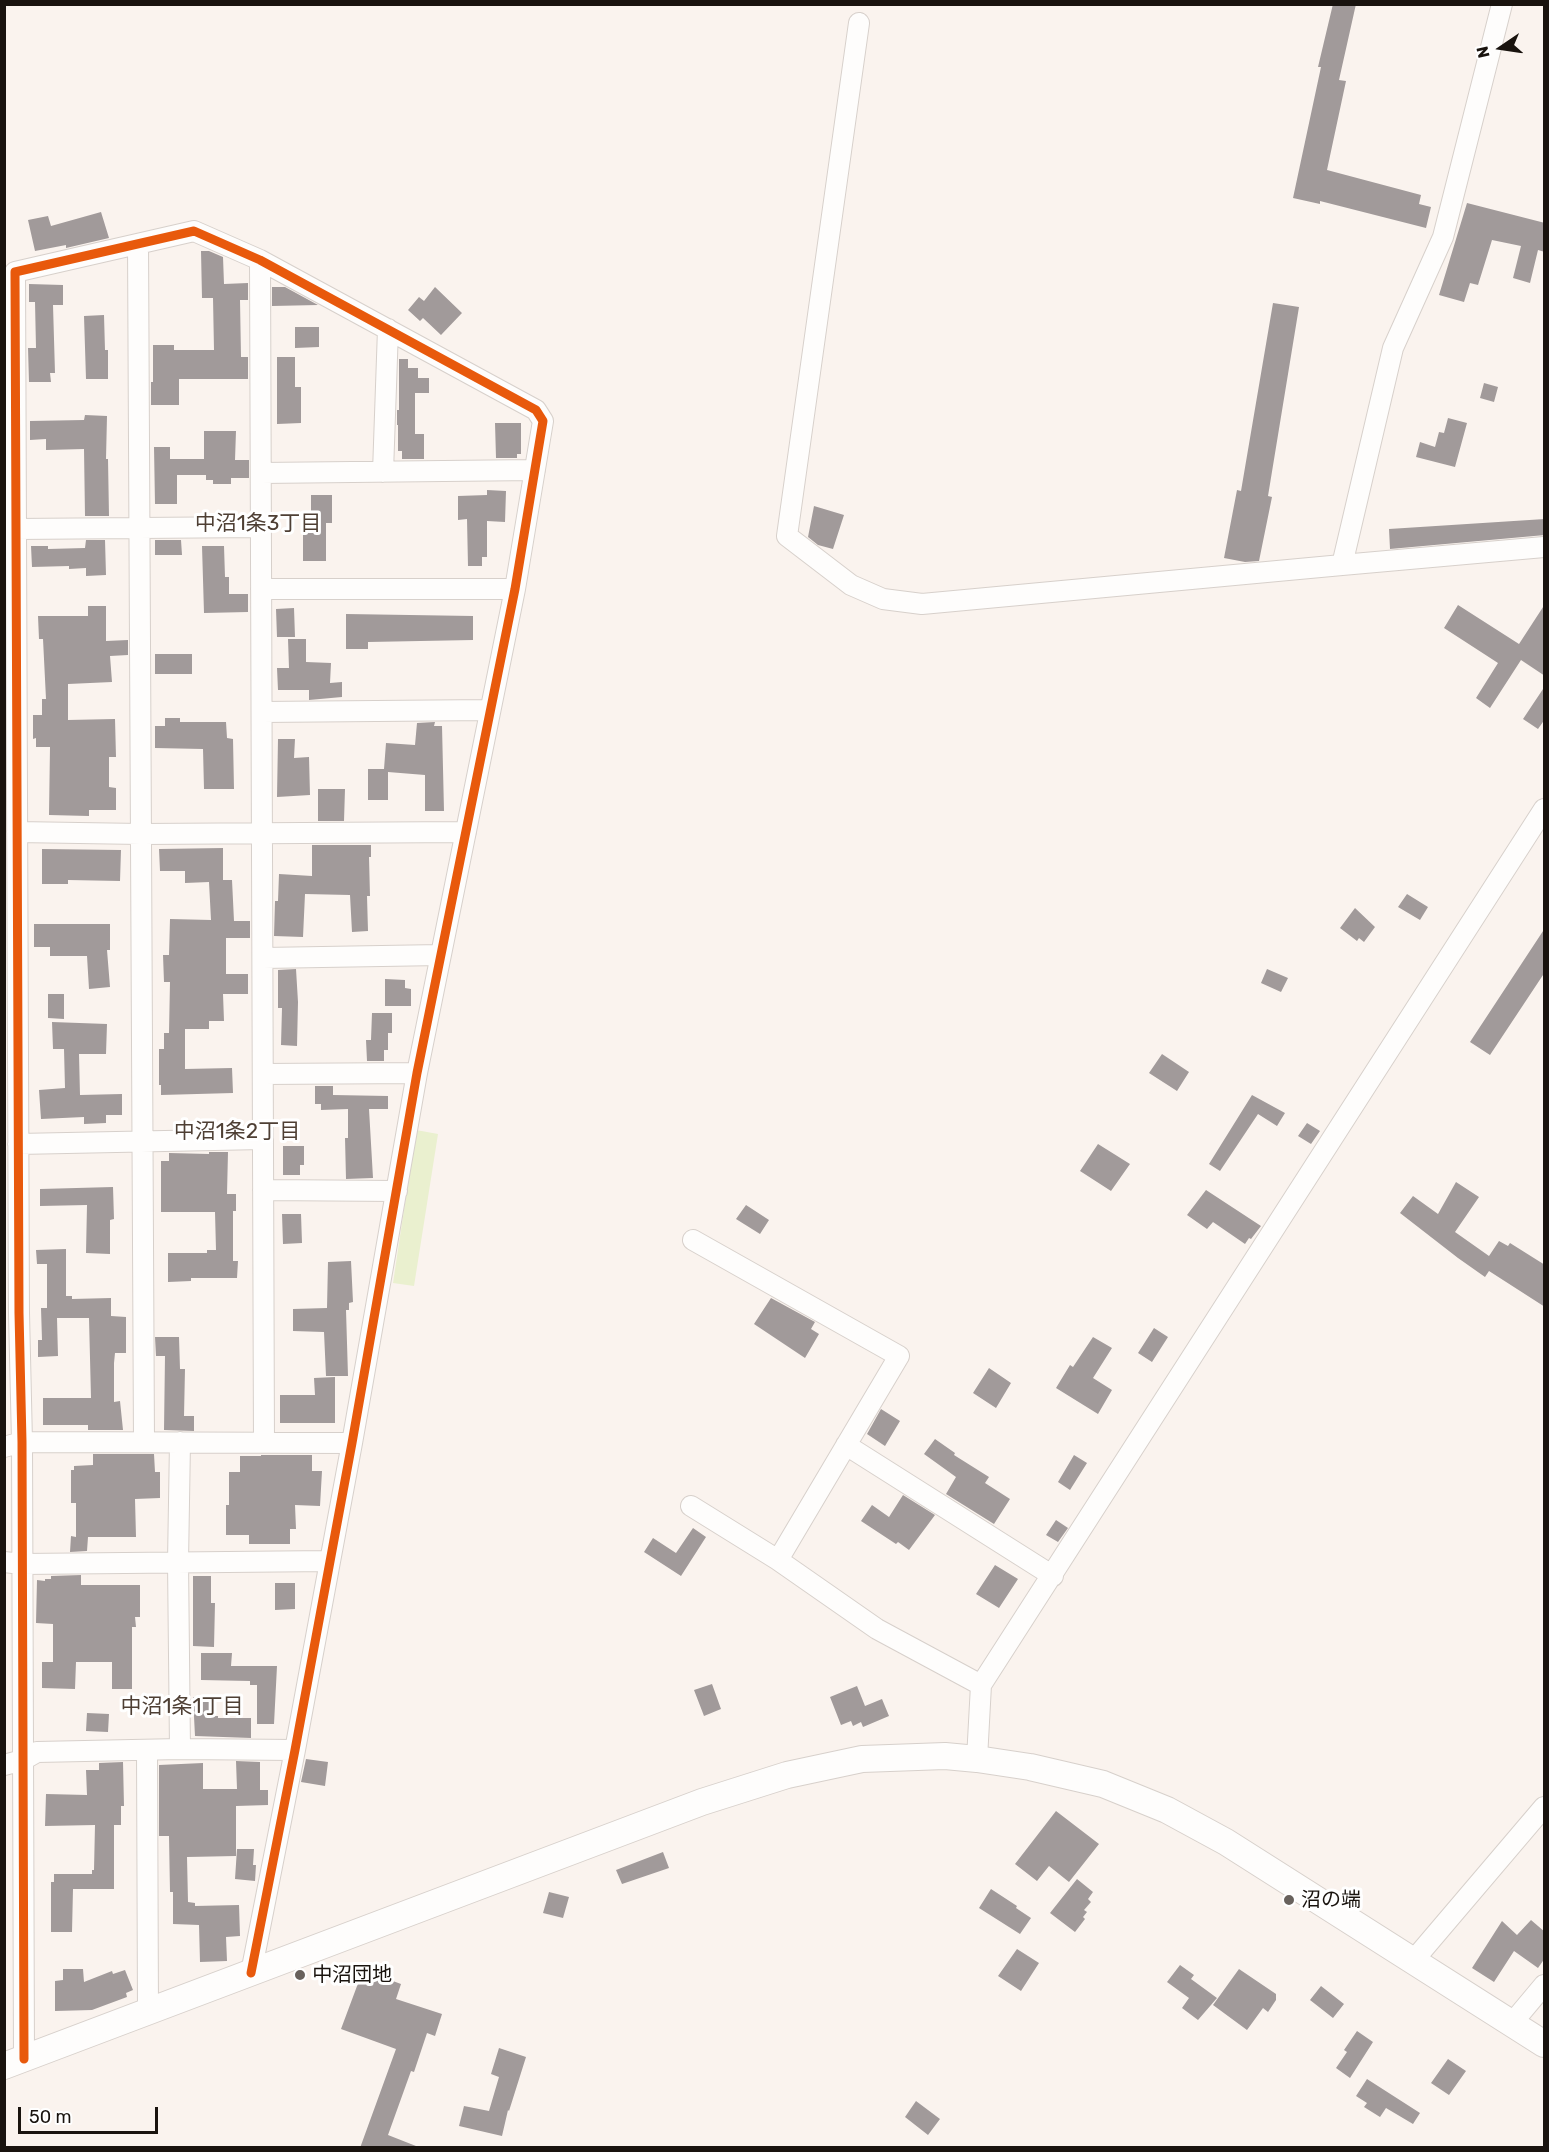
<!DOCTYPE html>
<meta charset="utf-8">
<style>
body{margin:0}
#map{position:relative;width:1549px;height:2152px;overflow:hidden;background:#faf3ee;font-family:Rubik,sans-serif}
canvas{display:block}
.frame{position:absolute;inset:0;border:6px solid #19130e;pointer-events:none}
.north{position:absolute;left:1471px;top:18px;width:60px;height:60px;-webkit-text-stroke:4px #fff;paint-order:stroke;rotate:257deg;font-size:16px;font-weight:700;line-height:24px;text-align:center;color:#19130e}
.north::after{content:'';display:block;margin:auto;width:21px;height:27px;background:#19130e;clip-path:polygon(50% 0,100% 100%,50% 72%,0 100%)}
.scale{position:absolute;left:18px;top:2107px;width:140px;height:27px;box-sizing:border-box;border:3px solid #19130e;border-top:0;padding-left:8px;font-size:18px;line-height:21px;white-space:nowrap;color:#19130e;-webkit-text-stroke:4px #fff;paint-order:stroke}
</style>
<div id="map">
<canvas width="1549" height="2152"></canvas>
<div class="frame"></div>
<div class="north">N</div>
<div class="scale">50 m</div>
</div>
<script>
const c = document.querySelector('canvas').getContext('2d');
c.lineJoin = 'round';
function paint(path, color) { c.fillStyle = color; c.fill(path, 'evenodd'); }
function stroke(path, color, width, dash) { c.strokeStyle = color; c.lineWidth = width; c.lineCap = dash ? 'butt' : 'round'; c.setLineDash(dash || []); c.stroke(path); }
function drawText(font, color, halo, rows, align = 'center') {
  c.font = font + ' Rubik,"Noto Sans JP",sans-serif'; c.lineWidth = 6; c.setLineDash([]); c.textBaseline = 'middle'; c.strokeStyle = halo; c.fillStyle = color; for (const [text, x, y, turn = 0] of rows) {
    c.save(); c.translate(x, y); c.rotate((+turn || 0) * Math.PI / 180); c.textAlign = isNaN(turn) ? turn : align; if (halo) c.strokeText(text, 0, 0); c.fillText(text, 0, 0); c.restore();
  }
}
paint(new Path2D(`
 M416,1130L438,1134L414,1286L393,1283Z`), '#eaf0cf');
paint(new Path2D(`
 M1333,4H1356L1339,80L1346,81L1327,170L1421,195L1419,204L1431,207L1426,228L1320,201V204L1293,198L1321,67H1318Z
 M1467,203L1545,223V252L1538,250L1530,283L1513,278L1521,246L1492,240L1478,285L1470,283L1464,302L1439,295Z
 M101,212L109,238L66,248V245L35,251L28,220L48,216L51,226Z
 M201,251H209L223,257L224,284L248,283V300H240L241,357H248V379H179V405H151V382H153V345H174V350H214L213,298H202Z
 M29,284L63,285V305H53L55,373H50L51,382H29L28,348H36L35,302H29Z
 M272,287H285L318,305L272,306Z
 M435,287L462,313L441,335L423,318L420,321L408,310L419,297L424,301Z
 M1273,303L1299,307L1268,496L1272,497L1259,561L1245,562L1224,558L1237,490L1241,491Z
 M104,315L105,350H108V379H86L84,316Z
 M295,327H319V347L295,348Z
 M277,357H295V387H301V423L277,424Z
 M399,359H408V368H418V378H429V393H415V434H424V459H402V451H398V425H397V410H399Z
 M1484,383L1498,387L1494,402L1480,398Z
 M85,415L107,416L106,459H108L109,516H85L84,449L46,450V439L30,440V421L84,420Z
 M1448,418L1467,423L1455,467L1416,457L1420,442L1435,447L1439,432L1444,433Z
 M495,423H521V454H517V458H496Z
 M204,431H236L235,460H249V478H231V484H213V480H206V475H177V504H155L154,447H170V459H204Z
 M487,490L506,491L505,522L487,521V557H482V566H468L467,519L458,520V496L487,495Z
 M311,495H332V523H326V561H303V530H311Z
 M814,506L844,515L833,549L818,545L808,537Z
 M1545,519V535L1390,549L1389,529Z
 M86,540H105L106,575L86,576V568L69,569V566L32,567L31,546H48V549L85,548Z
 M155,540H181L182,555H155Z
 M202,546H224L225,577H229V594H248V612L204,613Z
 M1545,604V676L1521,660L1490,708L1476,698L1498,663L1444,628L1458,605L1519,644Z
 M88,606H106V641L128,640V655L110,656L112,682L68,684V720L115,719L116,757H109V787L116,788V810H89V816L49,815L50,747H36V738L33,739V715H42V699H46L43,639H39L38,616H88Z
 M294,608L295,637H277L276,609Z
 M346,614L473,616V640L368,642V649H346Z
 M288,639H306V662L331,663L330,683L342,682V697L309,700V690H278L277,668H289Z
 M155,654H192V674H155Z
 M1545,686V719L1538,729L1523,719Z
 M165,718H180V722H226L227,738L233,739L234,789H204L203,749L155,748V726H165Z
 M435,722L434,726H442L444,811H425V775L388,772V800H368V769H384L386,743L415,745L417,723Z
 M278,739H295L294,758L309,757L310,795L277,797Z
 M318,789H345L344,821H318Z
 M312,845H371V857H369L370,896H367L368,931L352,932L350,895L305,894L303,937L274,936L275,901H278L279,874L312,876Z
 M223,848V880H232L234,921H250V938H226V974H248V994H223L224,1021H209V1029H185V1069L232,1068L233,1093L161,1095V1085H159V1049H164V1033H169L170,982H164L163,955H169L170,919L211,920L209,882L185,883V871H160L159,849Z
 M42,849L121,850L120,881L68,880V884H42Z
 M1407,894L1428,907L1420,920L1398,907Z
 M1355,908L1375,927L1364,942L1359,938L1357,941L1340,928Z
 M34,924H110V950H107L110,987L89,989L87,956H50V947H34Z
 M1545,928V972L1490,1055L1470,1042Z
 M296,969L298,1002L297,1046L281,1045L282,1008H278V970Z
 M1267,969L1288,978L1281,992L1261,983Z
 M385,979L405,980V988L411,989V1006H385Z
 M48,994H64V1019L48,1018Z
 M372,1013H392V1033H388V1050H384V1061H367L366,1040H371Z
 M52,1022L107,1024L106,1054H79L80,1095L122,1094V1115H106V1123L84,1124V1117L41,1119L39,1090L65,1088L64,1049H53Z
 M1162,1054L1189,1072L1177,1091L1149,1073Z
 M315,1086H333V1095L388,1096V1109H369L373,1178L346,1179L345,1138H348V1109L321,1110V1104H315Z
 M1252,1095L1285,1113L1277,1126L1258,1114L1220,1171L1209,1164Z
 M1307,1123L1320,1131L1311,1144L1298,1136Z
 M1098,1144L1130,1164L1111,1191L1080,1171Z
 M283,1146H304V1165H300V1175H283Z
 M209,1152H228L227,1194H236V1211H233V1261H238L237,1278H191V1281L168,1282V1253H207V1250H216L215,1212H161V1161H169V1153L209,1154Z
 M1456,1182L1479,1197L1455,1232L1489,1256L1499,1241L1508,1246L1510,1243L1545,1265V1307L1489,1271L1485,1277L1458,1258L1400,1213L1413,1196L1438,1214Z
 M113,1187L114,1219L110,1220V1254L86,1253L87,1205L40,1206V1189Z
 M1206,1190L1261,1226L1251,1239L1249,1238L1245,1244L1213,1222L1207,1229L1187,1215Z
 M746,1205L769,1220L760,1234L736,1219Z
 M282,1214H301L302,1243L283,1244Z
 M66,1249V1296H72V1299L111,1298V1316L126,1317V1353H115L114,1363V1402L120,1401L123,1430H88V1425H43V1398H91L89,1318H57L58,1356L38,1357V1340H42L41,1308H47V1264H37L36,1250Z
 M351,1261L353,1302L349,1303V1310H346L348,1376H326L324,1332L293,1331V1309L327,1308L328,1262Z
 M771,1298L815,1322L811,1329L819,1334L805,1358L754,1324Z
 M1154,1328L1168,1337L1152,1362L1138,1353Z
 M155,1337H179L180,1369H185L184,1416H194V1431L164,1430L165,1356H156Z
 M1093,1337L1112,1348L1093,1378L1112,1390L1098,1414L1056,1388L1070,1365L1073,1367Z
 M989,1368L1011,1383L996,1408L973,1393Z
 M335,1377V1423H280V1395H315L314,1378Z
 M881,1409L900,1421L885,1446L867,1434Z
 M935,1439L955,1453L954,1455L989,1477L985,1483L1010,1499L994,1524L946,1494L956,1477L924,1454Z
 M93,1454H154L155,1472H160V1498L135,1499L136,1537H83H88L87,1551L70,1552L71,1536L76,1537V1503H71V1470H74V1466L93,1465Z
 M261,1455H312V1471H322L320,1506L295,1505L296,1529H290V1544H249V1535H226V1505H229V1472H240V1456H261Z
 M1074,1455L1087,1463L1070,1490L1058,1482Z
 M903,1495L935,1515L909,1550L898,1542L896,1544L861,1521L872,1505L889,1517Z
 M1056,1520L1068,1528L1058,1542L1046,1535Z
 M693,1528L706,1537L681,1576L644,1552L653,1538L676,1553Z
 M995,1565L1018,1579L999,1608L976,1594Z
 M81,1575V1585H140V1617H135L136,1627H132V1689H112V1662H76L75,1689L42,1688V1662H53V1624L36,1623L37,1580L45,1581V1579H51V1576Z
 M193,1576H211V1603H215L214,1647L193,1646Z
 M275,1583H295V1609L275,1610Z
 M201,1653H232L231,1666H277L274,1724H257V1685H250V1681L201,1680Z
 M712,1684L721,1709L704,1716L694,1690Z
 M857,1686L865,1706L882,1699L889,1716L863,1727L861,1722L853,1726L851,1721L841,1725L830,1697Z
 M193,1697H214V1716H218V1718H251V1738L195,1736Z
 M87,1713L109,1714L108,1732L86,1731Z
 M306,1759L328,1762L325,1786L301,1782Z
 M236,1761L260,1762V1790H268V1805L236,1806V1856L187,1857L188,1902L195,1903V1906L239,1905L240,1936L226,1937L227,1961L200,1962L199,1925L173,1924V1892H170L169,1836H159V1765L203,1763V1789H237Z
 M123,1762L124,1806H121V1825H114V1889H73L72,1932H51V1882H54V1874H92V1870H94L95,1825L45,1826L46,1794L87,1795L86,1770H99V1763Z
 M1056,1811L1099,1844L1069,1882L1049,1866L1037,1881L1015,1864Z
 M237,1849H254L253,1865H256L255,1881L235,1879Z
 M663,1852L669,1868L622,1884L616,1870Z
 M1077,1879L1093,1892L1088,1899L1091,1902L1084,1910L1087,1912L1083,1917L1085,1919L1075,1932L1050,1913Z
 M991,1889L1017,1906L1016,1908L1031,1918L1020,1934L979,1908Z
 M549,1892L569,1897L563,1918L543,1913Z
 M1531,1920L1545,1932V1958L1538,1968L1514,1951L1494,1982L1472,1968L1502,1921L1517,1935Z
 M1017,1949L1039,1963L1021,1991L998,1976Z
 M1180,1965L1194,1975L1191,1979L1217,1998L1198,2020L1182,2008L1189,1998L1167,1982Z
 M63,1969H83L84,1982L112,1971L113,1974L125,1970L133,1990L126,1993L127,1997L92,2010L55,2011V1981L63,1980Z
 M1239,1969L1276,1994V2000L1268,2012L1263,2008L1247,2030L1213,2005Z
 M363,1970L401,1984L396,1999L442,2014L435,2036L427,2033L414,2072L411,2071L388,2135L416,2146V2148H360L396,2049L341,2029Z
 M1321,1986L1344,2004L1333,2018L1310,2000Z
 M1357,2031L1373,2042L1350,2078L1336,2068L1347,2052L1344,2050Z
 M499,2048L526,2057L509,2111L508,2110L502,2136L459,2126L464,2106L489,2111L499,2077L491,2074Z
 M1448,2059L1466,2071L1449,2095L1431,2083Z
 M1367,2079L1420,2113L1413,2124L1386,2108L1380,2117L1364,2107L1367,2103L1356,2096Z
 M916,2101L940,2119L928,2135L905,2117Z`), '#a19a9a');
const minor = new Path2D(`
 M1502,4L1443,237L1393,348L1342,565L1544,547
 M859,23L787,536L851,585L883,599L922,604L1342,565
 M138,244L144,1442
 M260,260L264,1442
 M383,472L388,329
 M261,473L535,470
 M16,529L261,527
 M261,589H515
 M262,712L490,710
 M17,832L141,834L466,832
 M263,958L441,955
 M263,1074L417,1073
 M18,1144L263,1139
 M263,1190L397,1191
 M693,1240L899,1356L778,1560L877,1629L981,1685
 M180,1442L178,1562L180,1749
 M846,1445L1053,1576
 M4,1447L22,1442L352,1443
 M691,1506L778,1560
 M4,1562L22,1564L330,1561
 M147,1750L148,2012
 M977,1759L981,1685L1544,809
 M4,1765L23,1760L37,1752L180,1749L295,1750
 M1413,1961L1544,1807
 M1513,2022L1544,1985
 M24,2059L22,1442L19,1313L15,272L194,231L260,260L536,410L543,421L515,589L417,1073L352,1443L295,1750L251,1973`);
const tertiary = new Path2D(`
 M4,2066L702,1802L787,1775L862,1759L945,1756L977,1759L1030,1767L1103,1784L1167,1810L1226,1842L1544,2044`);
stroke(minor, '#d7d0cb', 22);
stroke(tertiary, '#d7d0cb', 28);
stroke(minor, '#fefdfc', 20);
stroke(tertiary, '#fefdfc', 26);
stroke(new Path2D(`
 M24,2059L22,1442L19,1313L15,272L194,231L260,260L536,410L543,421L515,589L417,1073L352,1443L295,1750L251,1973`), '#e8590c', 9);
for (const [x, y, r, color] of [
 [1289,1900,6,"#68615c"],
 [300,1975,6,"#68615c"]
]) { const dot = new Path2D(); dot.arc(x, y, r, 0, 2 * Math.PI); c.fillStyle = color; c.fill(dot); stroke(dot, '#fff', 2); }
drawText('20px', '#19130e', '#fff', [
 ["沼の端",1301,1900],
 ["中沼団地",312,1975]
], 'left');
drawText('21px', '#4e3f34', '#fff', [
 ["中沼1条3丁目",258,524],
 ["中沼1条2丁目",237,1132],
 ["中沼1条1丁目",182,1707]
]);
</script>
